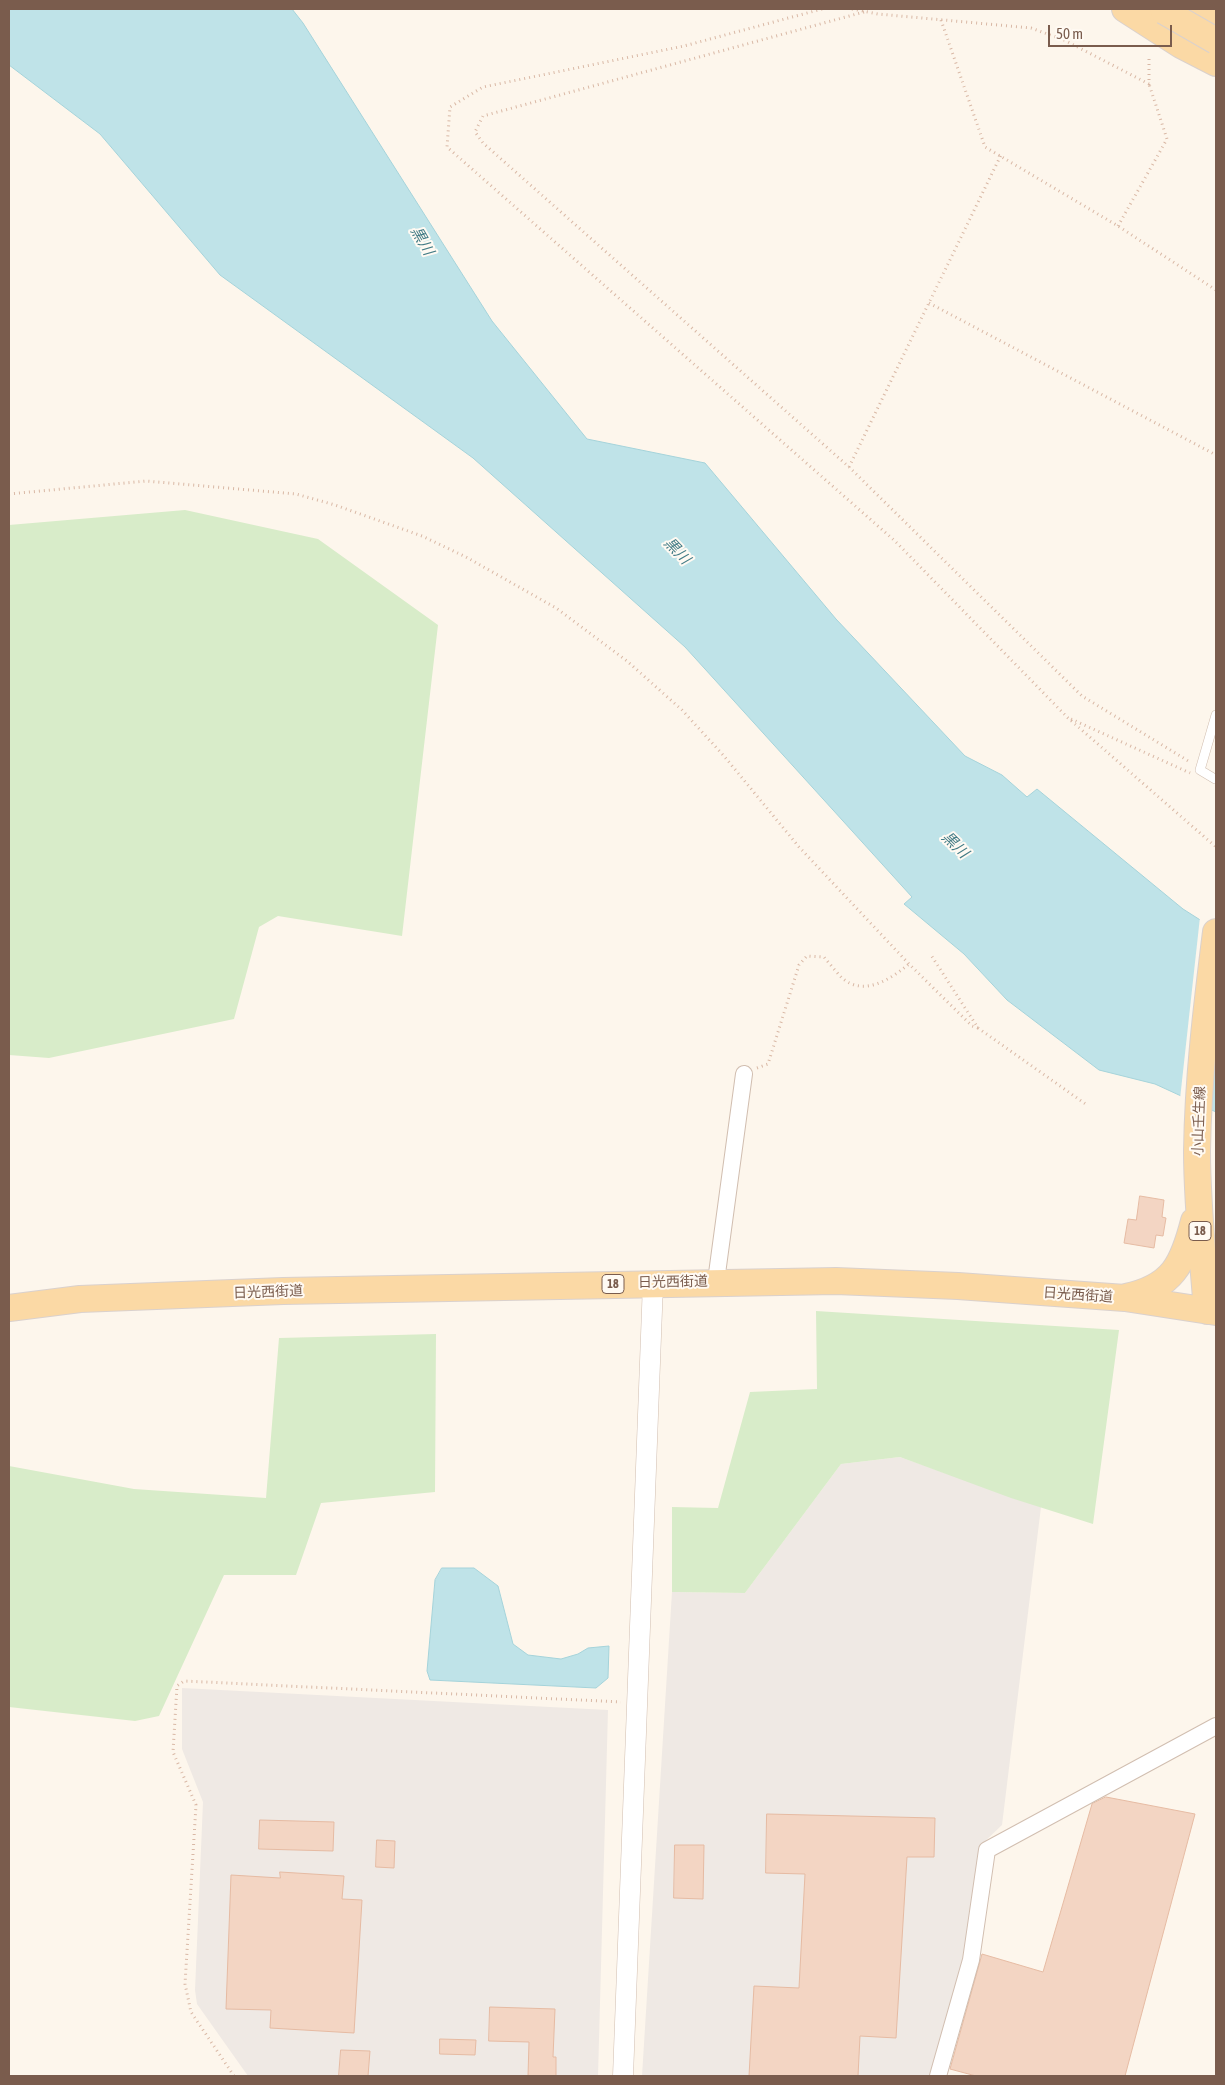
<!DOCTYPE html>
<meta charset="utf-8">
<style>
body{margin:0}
#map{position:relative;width:1225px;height:2085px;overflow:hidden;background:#fdf6ec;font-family:"Asap Condensed",sans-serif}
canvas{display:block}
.frame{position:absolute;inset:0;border:10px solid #7a5c4d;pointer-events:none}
.scale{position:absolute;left:1048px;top:25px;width:124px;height:22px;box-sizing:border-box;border:2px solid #7a5c4d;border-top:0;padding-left:6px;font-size:15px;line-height:18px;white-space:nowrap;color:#7a5c4d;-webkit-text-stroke:4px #fffaf3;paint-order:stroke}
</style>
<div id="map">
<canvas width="1225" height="2085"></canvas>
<div class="frame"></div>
<div class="scale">50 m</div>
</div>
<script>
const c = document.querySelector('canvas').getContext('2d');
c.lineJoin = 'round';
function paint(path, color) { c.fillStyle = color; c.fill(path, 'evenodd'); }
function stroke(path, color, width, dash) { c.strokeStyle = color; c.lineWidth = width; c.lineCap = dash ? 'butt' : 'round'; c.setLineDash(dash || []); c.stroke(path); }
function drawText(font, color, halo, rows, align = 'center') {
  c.font = font + ' "Asap Condensed","Noto Sans JP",sans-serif'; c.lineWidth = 4; c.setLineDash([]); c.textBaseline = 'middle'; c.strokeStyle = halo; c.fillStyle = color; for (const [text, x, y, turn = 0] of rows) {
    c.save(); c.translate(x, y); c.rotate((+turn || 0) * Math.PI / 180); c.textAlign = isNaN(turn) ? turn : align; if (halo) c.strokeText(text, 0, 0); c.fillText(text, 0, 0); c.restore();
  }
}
paint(new Path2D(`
 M900,1457L1041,1507L1002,1825L981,1845L965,1957L929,2076H642L672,1592L745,1593L841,1464Z
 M182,1688L608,1710L598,2076H248L197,2004L195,1990L203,1802L182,1749Z`), '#efe9e4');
paint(new Path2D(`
 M185,510L318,539L438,625L402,936L278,916L259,927L234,1019L49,1058L9,1055V525Z
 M816,1311L1119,1330L1093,1524L1011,1498L900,1457L841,1464L745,1593L672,1592V1507L718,1508L750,1392L817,1389Z
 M436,1334L435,1492L321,1503L296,1575H224L159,1716L135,1721L9,1707V1466L134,1489L266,1498L279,1338Z`), '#d8ecc9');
const water = new Path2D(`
 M9,9H292L303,23L492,321L587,439L705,463L836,619L965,756L1002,775L1027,797L1037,789L1183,909L1216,930V1112L1155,1084L1099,1070L1007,1000L964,954L904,904L912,897L685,647L473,458L220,275L100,134L9,65Z
 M442,1568H474L498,1586L513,1644L528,1655L561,1659L578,1654L588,1648L609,1646L608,1678L596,1688L430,1680L427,1671L435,1580Z`);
paint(water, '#bfe3e8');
stroke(water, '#a5d3da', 1);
paint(new Path2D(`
 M1200,917L1216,927L1211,1113L1180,1099Z`), '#fdf6ec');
const building = new Path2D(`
 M1140,1196L1164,1200L1162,1217L1166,1218L1163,1236L1156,1235L1154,1248L1124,1243L1128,1219L1136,1220Z
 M1106,1797L1195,1814L1125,2076H976L950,2069L982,1954L1043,1972L1092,1804Z
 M767,1814L935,1818L934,1857H907L896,2038L860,2036L858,2076H749L754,1986L799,1988L805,1874L766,1873Z
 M260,1820L334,1822L333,1851L259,1849Z
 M377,1840L395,1841L394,1868L376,1867Z
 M675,1845H704L703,1899L674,1898Z
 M280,1872L344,1876L342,1899L362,1900L354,2033L270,2028L271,2010L226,2009L231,1875L280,1878Z
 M490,2007L555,2009L553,2057H556V2076H528L529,2042L489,2041Z
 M440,2039L476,2040L475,2055L440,2054Z
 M341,2050L370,2051L368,2076H339Z`);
paint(building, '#f3d5c3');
stroke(building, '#e6bba3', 1);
const service = new Path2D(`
 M1215,779L1200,770L1216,715`);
const minor = new Path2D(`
 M716,1281L744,1074
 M938,2076L971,1960L987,1850L1216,1726`);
const tertiary = new Path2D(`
 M623,2076L653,1283`);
const primary = new Path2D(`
 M1125,9L1181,45L1216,63
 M1200,9L1216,18
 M1126,1297C1173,1287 1183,1264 1194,1221
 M9,1308L80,1299L283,1291L836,1281L958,1286L1125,1298L1216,1312
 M1207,1311C1203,1258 1197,1204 1197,1151C1198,1078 1207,1004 1216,932`);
stroke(service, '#d1beb0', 10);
stroke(minor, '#d1beb0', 18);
stroke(tertiary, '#d1beb0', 21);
stroke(primary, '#dad1cd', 28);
stroke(new Path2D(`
 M822,9L684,46L483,87L450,107L447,147L895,541L1068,718L1216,847
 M852,9L878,14L1031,28L1064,40L1149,84V56
 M864,12L483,116L475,132L483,143L849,467L1082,696L1190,762
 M941,20L985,147L1118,226L1216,290
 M1118,226L1167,139L1149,84
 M929,303L1216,455
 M849,467L1001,155
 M9,494L146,481L296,494L335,505L422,536L466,557L556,608L627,661L682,710L724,756L799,847L909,964L972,1026L978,1028L931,955
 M1071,719L1190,773
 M978,1028L1087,1105
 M757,1068L768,1064L799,965L807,956L824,957C830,964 836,972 842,978C864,997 891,979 909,964
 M234,2076L191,2012L185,1984L196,1805L173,1752L177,1686L184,1681L621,1702`), '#d9b8a5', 3, [1, 4]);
stroke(service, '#fff', 9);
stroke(minor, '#fff', 16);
stroke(tertiary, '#fff', 20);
stroke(primary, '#fbd9a5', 26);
const primaryBridge = new Path2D(`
 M1164,11L1216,41`);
stroke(primaryBridge, '#dad1cd', 28, []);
stroke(primaryBridge, '#fbd9a5', 26);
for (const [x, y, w] of [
 [1200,1231,22],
 [613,1284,22]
]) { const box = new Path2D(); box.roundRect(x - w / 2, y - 9.5, w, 19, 4); c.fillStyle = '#fffaf3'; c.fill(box); stroke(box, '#7a5c4d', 1); }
drawText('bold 12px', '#7a5c4d', null, [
 ["18",1200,1231],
 ["18",613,1284]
]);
drawText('14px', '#7a5c4d', '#fffaf3', [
 ["小山壬生線",1199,1121,-88],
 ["日光西街道",673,1282,-1],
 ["日光西街道",268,1292,-2],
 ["日光西街道",1078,1295,4]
]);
drawText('italic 15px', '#437c86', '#fffaf3', [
 ["黒川",422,241,60],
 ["黒川",677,551,46],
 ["黒川",955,845,44]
]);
</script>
